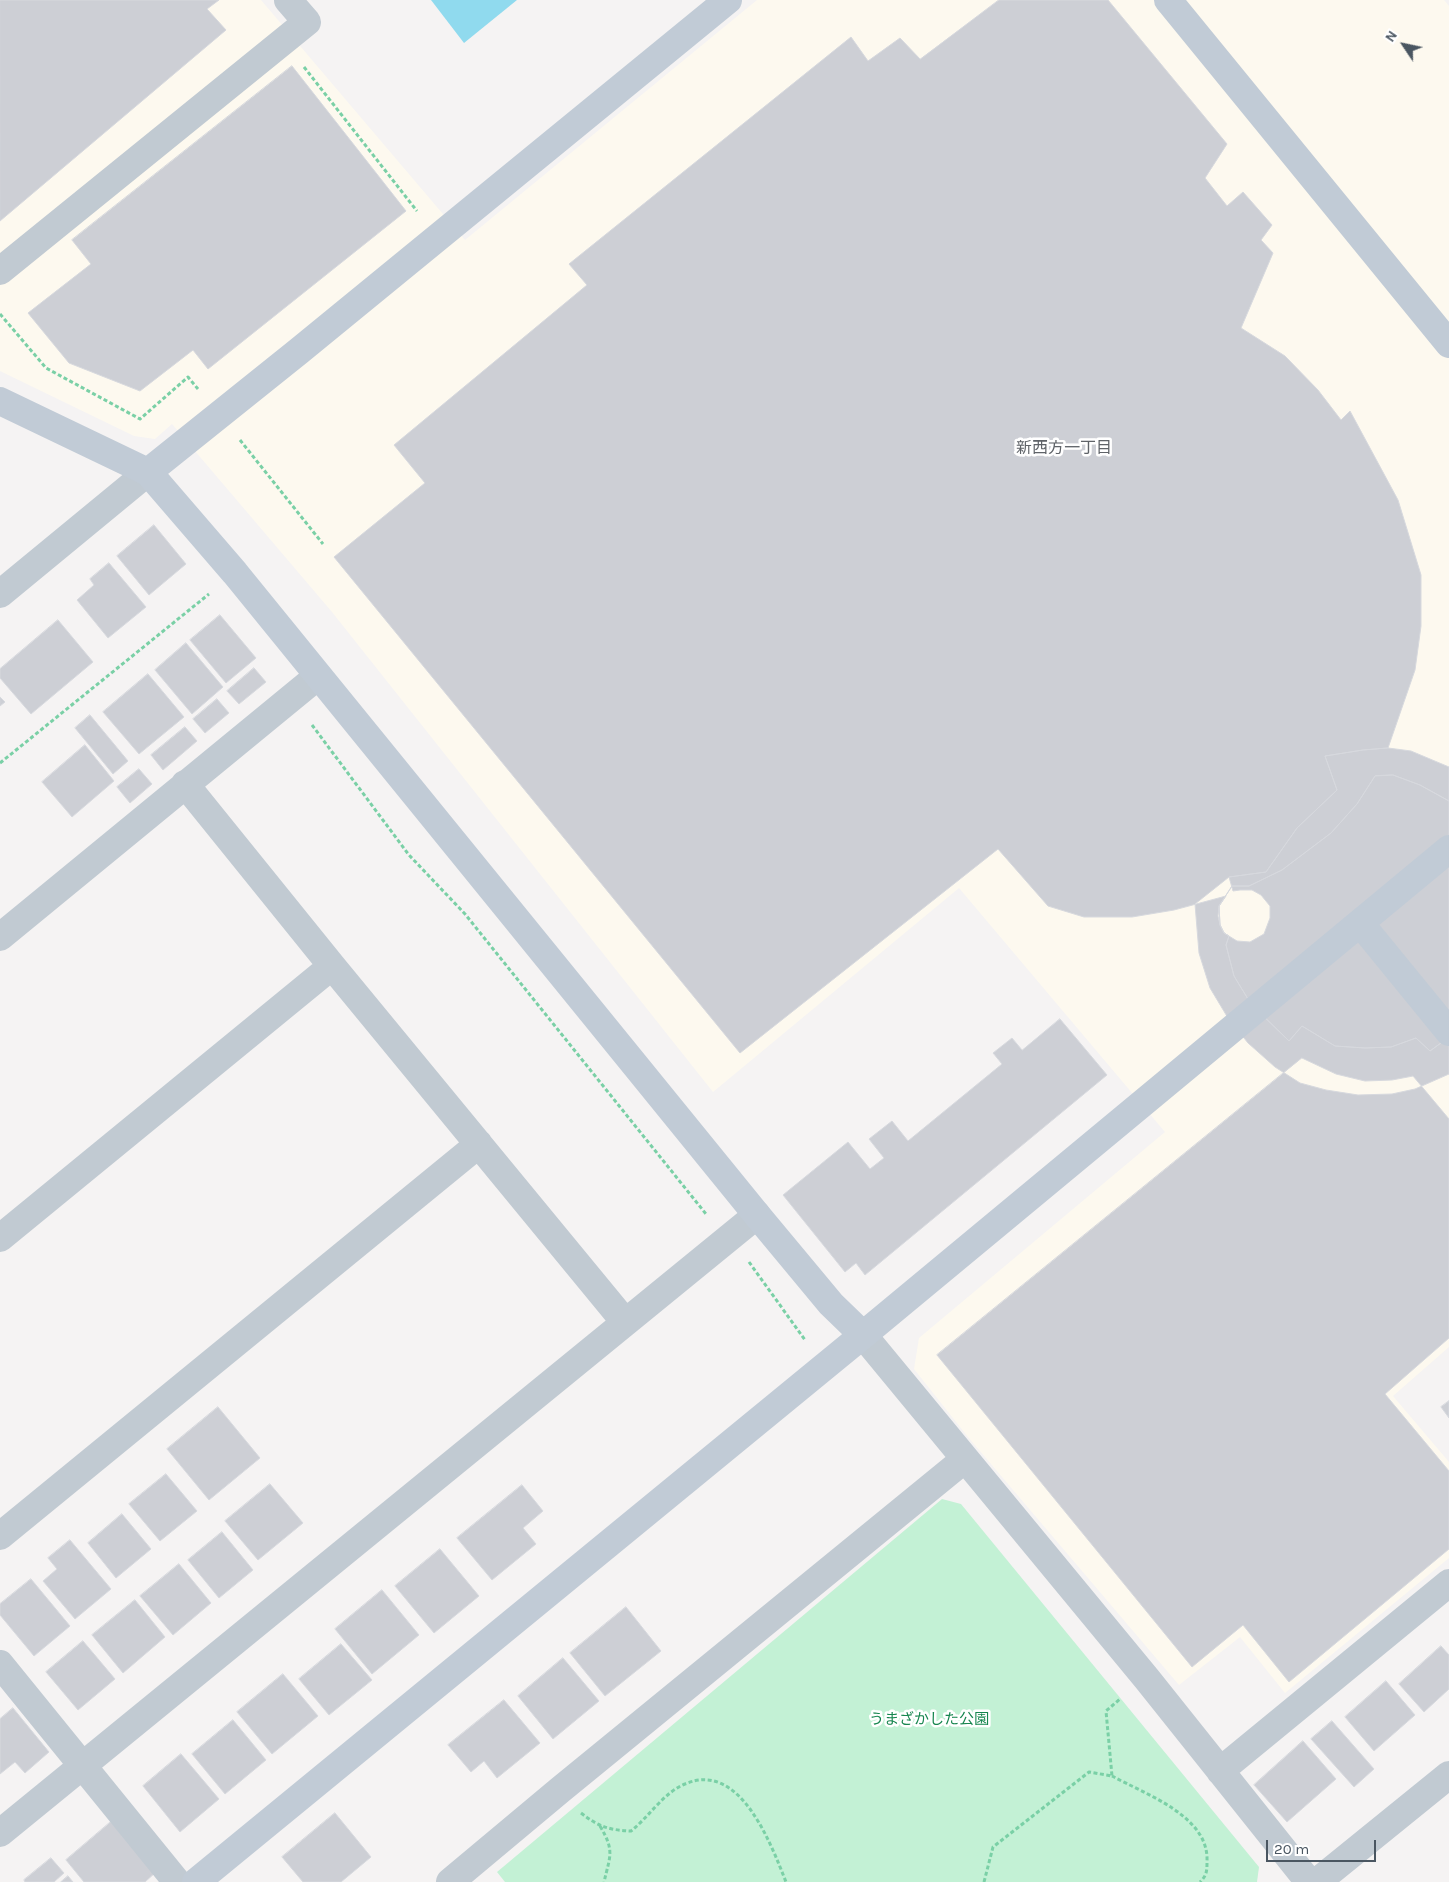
<!DOCTYPE html>
<meta charset="utf-8">
<style>
body{margin:0}
#map{position:relative;width:1449px;height:1882px;overflow:hidden;background:#f5f3f3;font-family:Karla,sans-serif}
canvas{display:block}
.north{position:absolute;left:1379px;top:20px;width:50px;height:50px;-webkit-text-stroke:4px #fff;paint-order:stroke;rotate:304deg;font-size:14px;font-weight:700;line-height:20px;text-align:center;color:#4a5661}
.north::after{content:'';display:block;margin:auto;width:18px;height:22px;background:#4a5661;clip-path:polygon(50% 0,100% 100%,50% 72%,0 100%)}
.scale{position:absolute;left:1266px;top:1840px;width:110px;height:22px;box-sizing:border-box;border:2px solid #4a5661;border-top:0;padding-left:6px;font-size:15px;line-height:18px;white-space:nowrap;color:#4a5661;-webkit-text-stroke:4px #fff;paint-order:stroke}
</style>
<div id="map">
<canvas width="1449" height="1882"></canvas>
<div class="north">N</div>
<div class="scale">20 m</div>
</div>
<script>
const c = document.querySelector('canvas').getContext('2d');
c.lineJoin = 'round';
function paint(path, color) { c.fillStyle = color; c.fill(path, 'evenodd'); }
function stroke(path, color, width, dash) { c.strokeStyle = color; c.lineWidth = width; c.lineCap = dash ? 'butt' : 'round'; c.setLineDash(dash || []); c.stroke(path); }
function drawText(font, color, halo, rows, align = 'center') {
  c.font = font + ' Karla,"Noto Sans JP",sans-serif'; c.lineWidth = 5; c.setLineDash([]); c.textBaseline = 'middle'; c.strokeStyle = halo; c.fillStyle = color; for (const [text, x, y, turn = 0] of rows) {
    c.save(); c.translate(x, y); c.rotate((+turn || 0) * Math.PI / 180); c.textAlign = isNaN(turn) ? turn : align; if (halo) c.strokeText(text, 0, 0); c.fillText(text, 0, 0); c.restore();
  }
}
paint(new Path2D(`
 M0,0H261L465,240L757,0H1444L1449,6V1347L1393,1396L1449,1462V1558L1285,1693L1240,1637L1179,1685L968,1437L914,1369L919,1338L1165,1132L959,888L713,1092L332,612L172,424L155,439L134,436L0,371Z`), '#fdf9ef');
paint(new Path2D(`
 M942,1499L961,1504L1259,1867L1257,1882H505L497,1872Z`), '#c3f1d5');
paint(new Path2D(`
 M431,0H517L464,43Z`), '#90daee');
const building = new Path2D(`
 M0,0H219L207,9L226,30L0,221Z
 M999,0H1108L1227,144L1205,178L1227,206L1243,192L1272,225L1261,240L1273,253L1241,328L1285,356L1318,390L1341,420L1350,411L1398,500L1421,575V626L1415,670L1388,748L1363,750L1325,756L1337,790L1297,828L1266,872L1229,877L1233,891L1240,890H1252L1261,895L1270,906V918L1264,934L1250,942L1237,941L1224,933L1220,925L1218,916L1219,906L1226,896L1174,910L1132,917H1084L1048,906L998,849L740,1053L334,557L425,483L394,445L587,285L569,264L851,37L868,61L900,38L920,59Z
 M292,66L406,211L208,369L193,350L140,391L69,363L28,313L91,264L72,240Z
 M154,525L186,564L149,595L117,556Z
 M109,563L146,607L108,638L77,600L94,585L90,579Z
 M220,615L256,658L226,683L190,640Z
 M58,620L93,662L31,714L0,678V669Z
 M186,643L223,687L192,714L155,670Z
 M254,668L266,682L239,704L227,691Z
 M148,674L184,717L139,754L103,712Z
 M0,697L5,702L0,706Z
 M217,699L229,713L205,733L193,719Z
 M90,715L128,761L113,774L75,728Z
 M185,727L197,741L163,770L151,755Z
 M85,745L114,781L72,817L42,782Z
 M1388,748L1411,751L1449,767V801L1420,785L1393,775L1375,776L1357,804L1331,833L1282,870L1249,886H1232L1219,906L1220,925L1224,933L1229,936L1226,945L1234,976L1251,1004L1289,1041L1302,1026L1335,1046L1365,1048L1391,1047L1416,1038L1430,1051L1449,1037V1074L1415,1089L1392,1094L1358,1095L1326,1090L1300,1083L1275,1067L1248,1043L1228,1018L1210,988L1199,953L1195,904L1229,877L1266,872L1297,828L1337,790L1325,756L1363,750Z
 M139,769L152,784L130,803L117,787Z
 M1393,775L1420,785L1449,801V1037L1430,1051L1416,1038L1391,1047L1365,1048L1335,1046L1302,1026L1289,1041L1251,1004L1234,976L1226,945L1229,936L1224,933L1220,925L1219,906L1232,886H1249L1282,870L1331,833L1357,804L1375,776Z
 M1060,1019L1107,1075L865,1275L856,1263L845,1272L783,1195L848,1142L870,1169L884,1158L869,1139L892,1121L908,1141L1002,1064L993,1053L1012,1038L1022,1050Z
 M1302,1058L1336,1074L1365,1081L1392,1080L1413,1076L1449,1119V1338L1385,1394L1449,1471V1549L1289,1682L1243,1625L1192,1667L937,1355Z
 M1449,1401V1418L1441,1407Z
 M218,1407L260,1458L209,1500L167,1449Z
 M166,1474L197,1511L160,1541L129,1504Z
 M270,1484L303,1523L258,1560L225,1521Z
 M522,1485L543,1511L523,1528L536,1544L492,1580L457,1538Z
 M122,1514L151,1549L116,1578L88,1543Z
 M222,1532L253,1570L219,1598L188,1560Z
 M70,1540L111,1589L75,1619L43,1581L57,1569L48,1558Z
 M440,1549L479,1596L434,1633L395,1586Z
 M179,1564L211,1603L173,1635L140,1596Z
 M31,1579L70,1626L34,1656L0,1615V1604Z
 M382,1590L419,1635L372,1674L335,1629Z
 M135,1600L165,1637L123,1673L92,1635Z
 M626,1607L661,1651L605,1696L570,1653Z
 M83,1641L115,1679L78,1710L46,1672Z
 M341,1644L372,1680L329,1715L299,1679Z
 M1441,1646L1449,1655V1689L1424,1712L1399,1684Z
 M563,1658L599,1701L553,1739L518,1696Z
 M283,1674L318,1716L272,1754L237,1712Z
 M1386,1681L1415,1715L1374,1751L1345,1717Z
 M504,1700L540,1743L497,1778L484,1761L471,1772L448,1745Z
 M13,1708L49,1752L25,1773L15,1762L0,1774V1719Z
 M233,1720L266,1760L225,1794L192,1754Z
 M1332,1721L1374,1769L1354,1787L1311,1739Z
 M1303,1741L1336,1779L1287,1822L1254,1785Z
 M181,1754L219,1799L180,1832L143,1786Z
 M335,1813L371,1857L341,1882H303L282,1857Z
 M113,1820L156,1872L145,1882H84L66,1860Z
 M51,1858L64,1873L54,1882H25L24,1880Z
 M68,1876L73,1882H61Z`);
paint(building, '#cdcfd5');
stroke(building, '#d7d9de', 1);
stroke(new Path2D(`
 M304,67L417,211
 M0,314L46,368L140,419L188,377L198,389
 M240,440L323,544
 M312,725L409,855L465,914L706,1214
 M0,763L209,594
 M749,1262L805,1340
 M1112,1776C1145,1794 1209,1816 1207,1861C1207,1871 1207,1875 1200,1882
 M581,1813C599,1827 609,1830 631,1831C649,1817 663,1793 685,1784C740,1760 771,1844 786,1882
 M600,1826C615,1851 610,1856 604,1882
 M984,1882L993,1847L1089,1772L1112,1776L1106,1711L1120,1699`), '#7ad0a6', 3, [4, 2.5]);
stroke(new Path2D(`
 M0,271L307,22L288,0
 M0,594L148,472
 M185,784L332,966L625,1322
 M0,937L318,676
 M0,1238L332,966
 M863,1335L1147,1679L1309,1882
 M0,1536L479,1144
 M0,1664L177,1882
 M1220,1771L1449,1583
 M0,1833L757,1215
 M450,1882L560,1790L965,1459
 M1317,1882L1449,1775`), '#c1cad2', 28);
stroke(new Path2D(`
 M1168,0L1449,344
 M0,401L148,472L235,573L757,1215L831,1304L863,1335
 M148,472L299,351L728,0
 M1360,923L1449,1032
 M196,1882L863,1335L1449,849`), '#c1cbd6', 28);
drawText('15px', '#17864f', '#fff', [
 ["うまざかした公園",929,1720]
]);
drawText('16px', '#5f6368', '#fff', [
 ["新西方一丁目",1064,448]
]);
</script>
